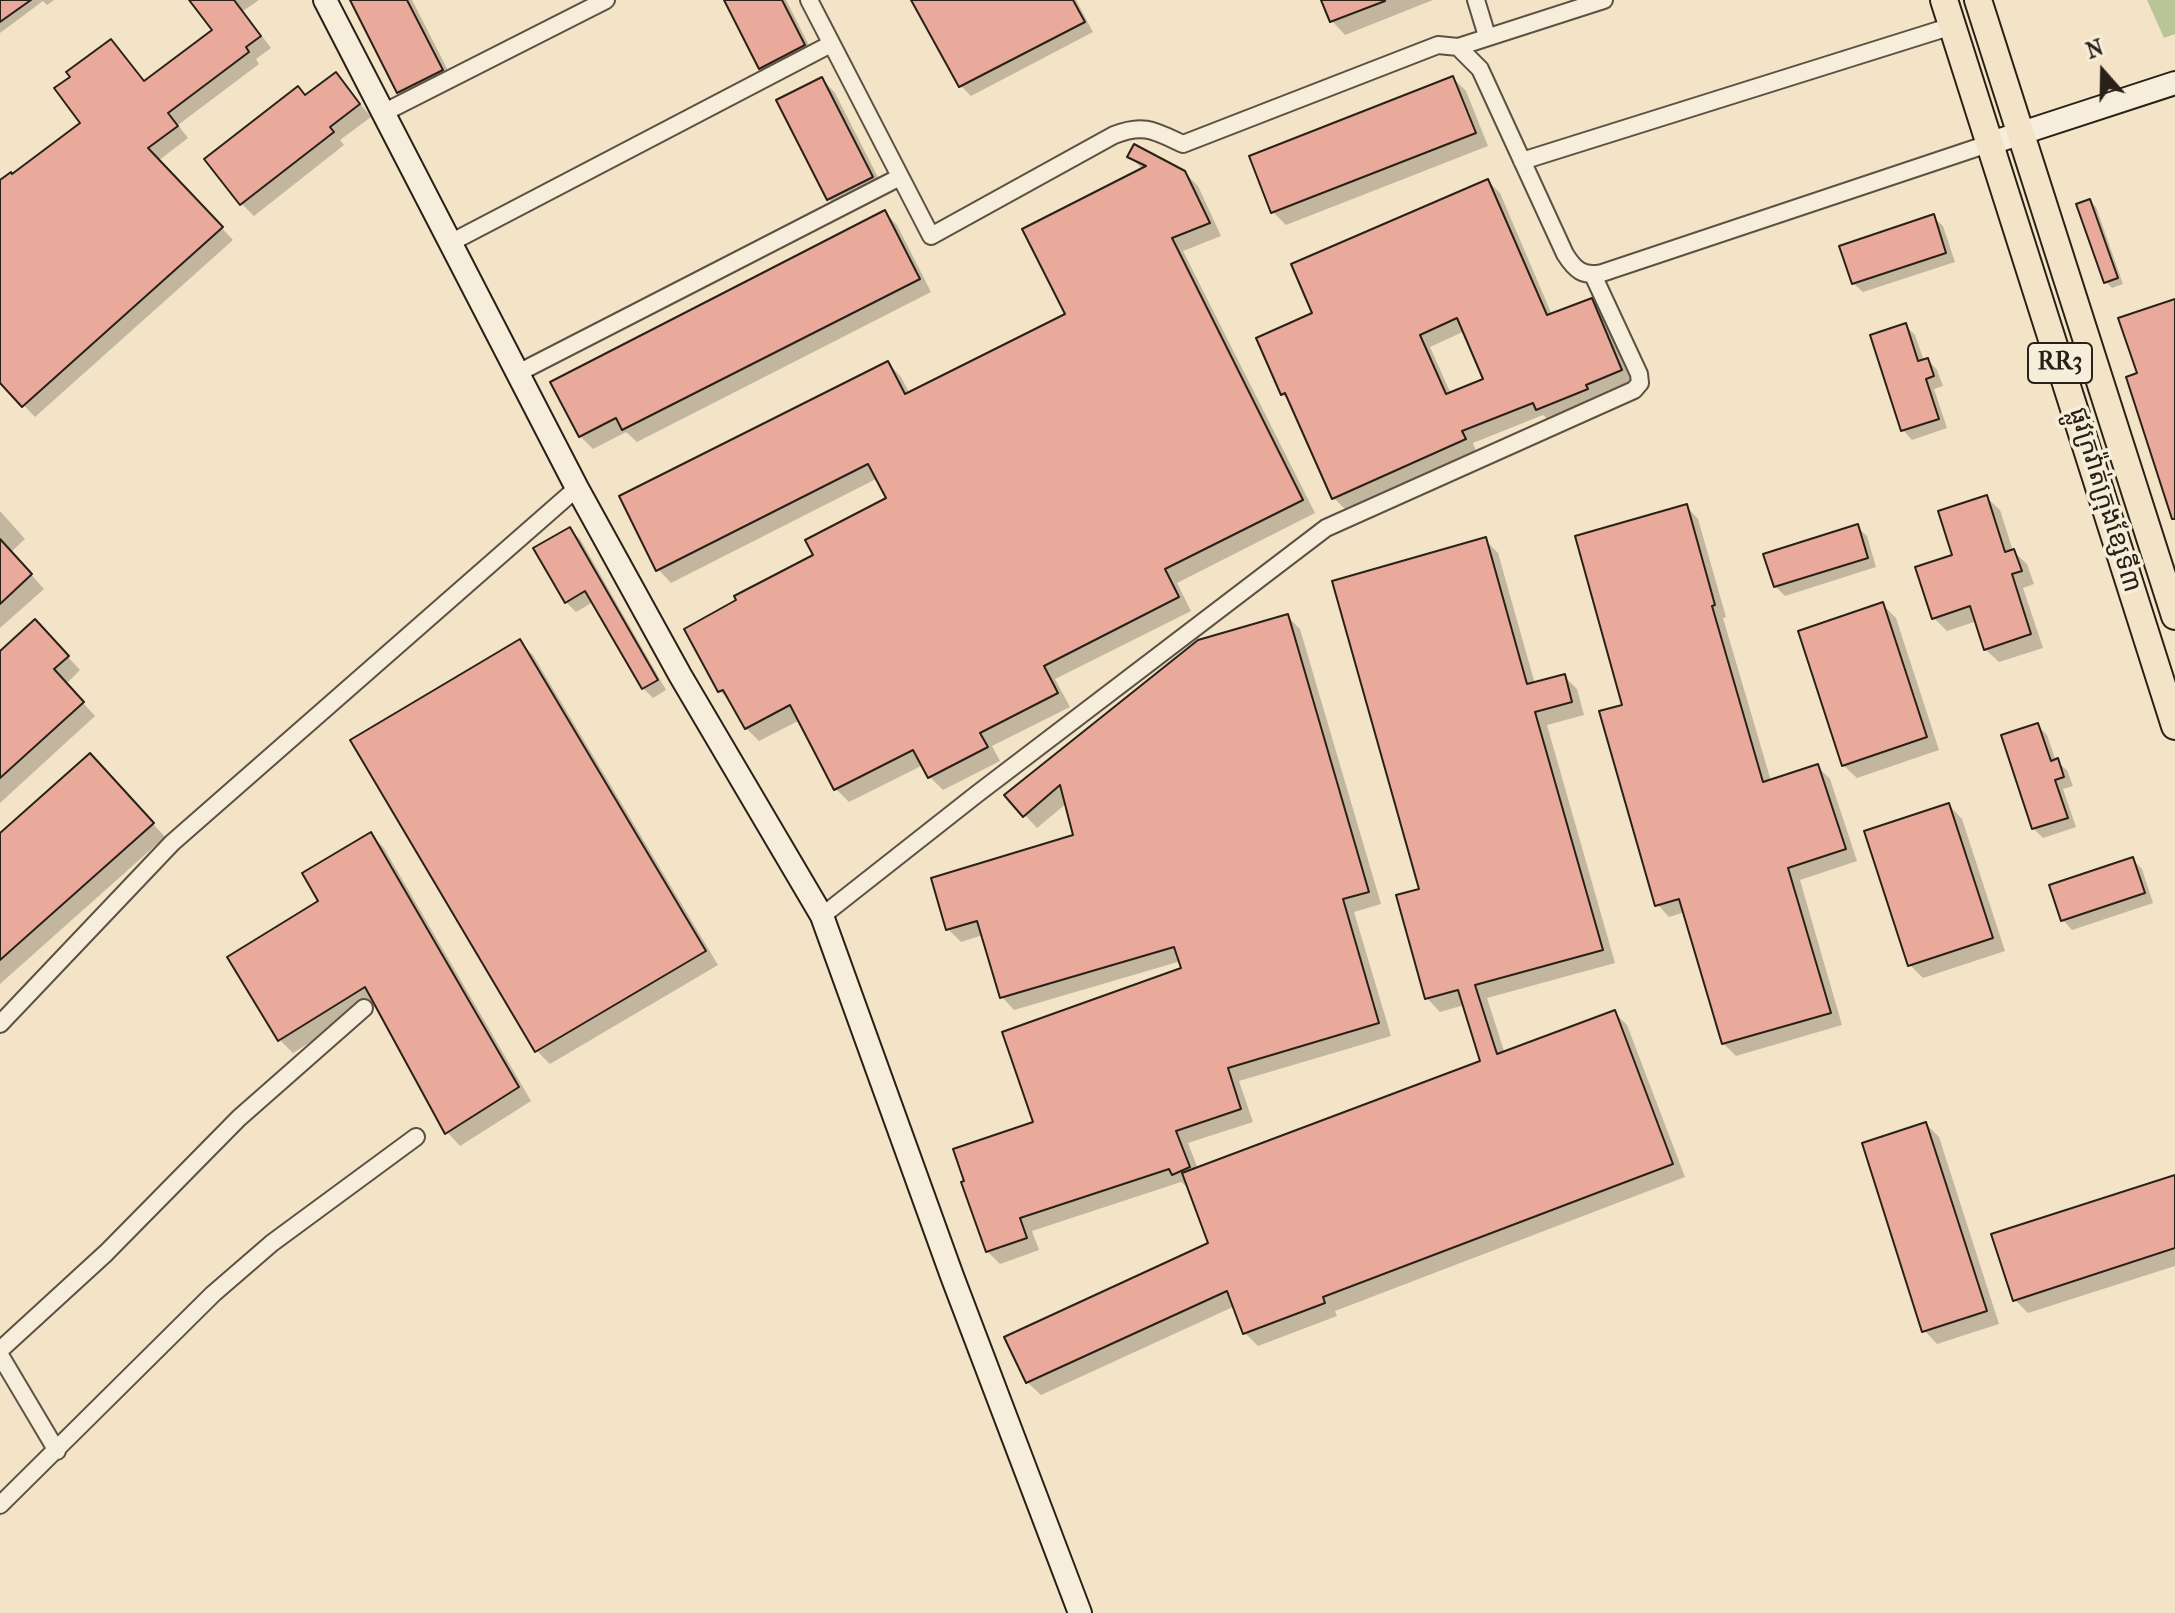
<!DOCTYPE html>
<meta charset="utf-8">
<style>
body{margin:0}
#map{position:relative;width:2175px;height:1613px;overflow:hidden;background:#f3e4c7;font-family:"IM FELL French Canon",serif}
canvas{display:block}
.north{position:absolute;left:2063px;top:32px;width:80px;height:80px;-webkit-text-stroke:6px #f7eddb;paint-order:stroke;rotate:340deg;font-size:22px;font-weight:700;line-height:32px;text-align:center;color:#292017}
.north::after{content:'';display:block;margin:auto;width:28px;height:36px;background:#292017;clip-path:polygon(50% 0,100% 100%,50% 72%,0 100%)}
</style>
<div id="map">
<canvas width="2175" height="1613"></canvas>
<div class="north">N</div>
</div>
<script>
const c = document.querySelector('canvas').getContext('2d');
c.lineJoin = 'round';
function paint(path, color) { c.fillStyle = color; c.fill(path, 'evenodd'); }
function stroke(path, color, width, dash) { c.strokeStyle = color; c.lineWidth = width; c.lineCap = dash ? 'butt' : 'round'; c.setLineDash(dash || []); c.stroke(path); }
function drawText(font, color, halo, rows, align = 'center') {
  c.font = font + ' "IM FELL French Canon","Noto Sans Khmer",serif'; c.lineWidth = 7; c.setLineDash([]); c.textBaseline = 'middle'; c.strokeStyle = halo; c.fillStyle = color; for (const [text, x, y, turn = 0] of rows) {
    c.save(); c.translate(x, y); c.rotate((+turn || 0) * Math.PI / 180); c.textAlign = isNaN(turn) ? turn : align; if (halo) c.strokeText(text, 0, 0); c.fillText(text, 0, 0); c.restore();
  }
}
paint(new Path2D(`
 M2147,0H2175V34L2164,38Z`), '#bac496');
paint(new Path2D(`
 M0,0H54L47,5L43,1L0,33Z
 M192,0H259L243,11L271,48L256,59L259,64L178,125L188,138L158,161L233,240L35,417L0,380V182L12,177L214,30Z
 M352,0H412L455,84L412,106L399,92Z
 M726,0H786L816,59L774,81L760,68Z
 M914,0H1076L1093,32L971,96L961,86Z
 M1324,0H1433L1345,35L1332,21Z
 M336,74L371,117L340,140L344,145L254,216L242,204L306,97Z
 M1453,78L1466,91L1488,146L1286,225L1273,212Z
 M822,79L835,93L885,191L842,212L829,199L778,101Z
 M1130,156L1184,172L1198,186L1221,236L1183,251L1315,513L1177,583L1191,611L1055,679L1070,707L992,746L1000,761L943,790L930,777L923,765L849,802L836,789L800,720L759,741L746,728L734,705L720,691L815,556L888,499L878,478L671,583L658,569L888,363L901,377L910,394L1067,315L1143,170Z
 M1488,181L1500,193L1552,315L1591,300L1603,312L1633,382L1597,397L1599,401L1550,421L1543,415L1473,443L1476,451L1345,509L1333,497L1291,402L1282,394L1315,314ZM1465,331L1485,380L1451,394L1430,347Z
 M2090,201L2096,207L2123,284L2112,288L2106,282Z
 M884,212L897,225L931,292L637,442L626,432L593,449L580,436Z
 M1933,217L1943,226L1955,262L1863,292L1853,283Z
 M1905,325L1915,335L1924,361L1928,360L1937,370L1943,386L1934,389L1947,428L1912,440L1903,430Z
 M1986,497L2000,510L2013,551L2027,564L2034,584L2023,588L2043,648L1999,662L1985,649L1977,621L1947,631L1934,618L1955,556Z
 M1686,506L1698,519L1726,617L1723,618L1771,781L1817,766L1830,779L1857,861L1800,880L1842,1025L1736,1056L1723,1043L1685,912L1669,917L1657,904L1625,706Z
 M0,511L25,539L11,552L44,589L0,628Z
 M1857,527L1867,536L1876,567L1785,596L1775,586Z
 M570,530L580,539L666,690L653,698L643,688L593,602L576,612L566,602Z
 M1485,540L1498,553L1535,684L1564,676L1577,689L1584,715L1547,725L1615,963L1487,998L1505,1054L1614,1012L1627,1025L1685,1177L1335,1311L1337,1316L1258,1346L1245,1333L1235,1306L1041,1395L1027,1382L1211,1244L1189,1185L1186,1186L1181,1182L1032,1231L1039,1250L1000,1264L987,1251L1036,1123L1184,970L1181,961L1014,1010L1002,997L983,935L961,942L948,929L1076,837L1067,803L1037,828L1007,796L1287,616L1300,629L1381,904L1354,912L1391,1036L1239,1081L1253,1122L1188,1143L1198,1169L1482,1062L1464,1005L1440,1012L1427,998L1421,890Z
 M1883,605L1896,618L1939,750L1857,778L1843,765Z
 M48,635L80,670L66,684L95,716L0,803V654Z
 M520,642L533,655L718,965L550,1064L537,1051L353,741Z
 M2037,725L2047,735L2056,761L2067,770L2073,786L2063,789L2076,827L2043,838L2033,828Z
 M103,769L165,837L0,984V836Z
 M1949,805L1962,819L2005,951L1923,978L1910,965Z
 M371,835L384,848L531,1101L460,1146L447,1132L375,1002L293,1053L280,1040L320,902Z
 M2133,860L2142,869L2153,903L2072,930L2063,920Z
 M1926,1124L1939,1137L1999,1324L1937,1344L1924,1330Z
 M2175,1177V1266L2028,1313L2015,1300Z`), '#0003');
const building = new Path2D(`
 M0,0H31L0,22Z
 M189,0H234L261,36L246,47L249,52L168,113L178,126L148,148L223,227L22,407L0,383V180L11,172L12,174L80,123L54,88L70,77L66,72L111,39L144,81L212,30Z
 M350,0H407L443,70L397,93Z
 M724,0H782L805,45L759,69Z
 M911,0H1073L1085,22L959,87Z
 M1321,0H1385V1L1330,22Z
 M336,72L360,104L330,127L334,132L240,205L204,159L298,86L305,95Z
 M1453,76L1476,133L1271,213L1249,156Z
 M822,77L873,177L827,200L776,100Z
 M1134,144L1185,171L1210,223L1172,238L1303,500L1165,569L1179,597L1044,666L1058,693L980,733L988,747L928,778L913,750L834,790L790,705L745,729L723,690L718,692L684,629L736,600L734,596L813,555L805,540L886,498L868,464L656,571L619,496L888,361L905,394L1065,314L1022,229L1146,166L1127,157Z
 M1488,179L1547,315L1592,298L1622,370L1586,385L1588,389L1536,410L1533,403L1462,431L1466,439L1332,499L1285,393L1281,395L1256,338L1312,313L1291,264ZM1457,318L1483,379L1446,394L1420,335Z
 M2090,199L2118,278L2104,283L2076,204Z
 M885,210L920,279L622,430L616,418L579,437L550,382Z
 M1934,214L1946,253L1852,284L1839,246Z
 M2175,299V519H2172L2126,377L2137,373L2118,318Z
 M1906,323L1918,361L1928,358L1934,376L1926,379L1939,419L1901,431L1870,335Z
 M1987,495L2005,552L2014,549L2022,571L2012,574L2031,634L1984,650L1970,606L1932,619L1915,567L1952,555L1938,511Z
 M1687,504L1715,605L1712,606L1763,782L1818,764L1846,849L1788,868L1831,1013L1722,1044L1679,899L1655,906L1599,711L1622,705L1575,536Z
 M1858,524L1868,558L1774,587L1763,554Z
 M570,527L658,680L642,689L585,591L565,603L533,548Z
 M1486,537L1527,684L1565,674L1572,702L1535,712L1603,950L1475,985L1497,1054L1615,1010L1673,1164L1323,1297L1325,1303L1243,1334L1227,1291L1026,1383L1004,1337L1208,1243L1182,1173L1480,1061L1458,990L1425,999L1396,895L1419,889L1332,581Z
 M0,539L32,574L0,604Z
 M1883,602L1927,737L1842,766L1798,631Z
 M1288,614L1369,892L1343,899L1379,1023L1228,1068L1241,1109L1176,1131L1190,1167L1172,1175L1169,1169L1020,1218L1027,1238L986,1252L961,1182L964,1181L953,1149L1033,1122L1002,1032L1181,968L1174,947L1000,998L977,921L946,930L931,878L1073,835L1060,785L1023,817L1004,795L1198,640Z
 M35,619L69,656L54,669L84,702L0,778V651Z
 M520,639L706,951L535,1052L350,740Z
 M2038,723L2051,761L2058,758L2064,777L2055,780L2068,818L2032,829L2001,735Z
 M90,753L154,823L0,960V833Z
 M1949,803L1993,938L1908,966L1864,831Z
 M371,832L519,1087L445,1134L365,987L278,1041L227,957L318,901L302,873Z
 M2133,857L2145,893L2061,921L2049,885Z
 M1926,1122L1987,1311L1922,1332L1862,1143Z
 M2175,1175V1248L2013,1301L1991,1234Z`);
paint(building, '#e9aa9c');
stroke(building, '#292017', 2);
const street = new Path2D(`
 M809,0L931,236L1114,135C1144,123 1155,131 1183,144L1438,45L1458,47L1480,69L1565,254C1575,270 1583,277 1602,273L1991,143
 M1476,0L1487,36
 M1458,47L1604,0
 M383,113L606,0
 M1522,161L1952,26
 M450,243L831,44
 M518,373L900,177
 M822,916L977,794L1326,528L1634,390L1640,383L1639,374L1593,275
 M0,1024L172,843L577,488
 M0,1350L106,1253L239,1118L364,1008
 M0,1355L57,1451
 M0,1505L213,1294L272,1243L416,1137`);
const secondary = new Path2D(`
 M325,0L577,488L680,675L822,916L952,1276L1080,1613
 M1991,143L2175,83`);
const primary = new Path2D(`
 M1944,0L2175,726
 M1978,0L2175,616`);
stroke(street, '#5c5143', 20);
stroke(secondary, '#292017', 26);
stroke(primary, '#292017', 30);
stroke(street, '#f7eddb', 16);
stroke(secondary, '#f7eddb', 22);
stroke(primary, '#f3e4c7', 26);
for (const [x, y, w] of [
 [2060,363,64]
]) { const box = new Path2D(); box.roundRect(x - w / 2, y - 20, w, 40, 6); c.fillStyle = '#f7eddb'; c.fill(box); stroke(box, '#292017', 2); }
drawText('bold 24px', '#292017', null, [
 ["RR3",2060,363]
]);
drawText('26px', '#292017', '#f7eddb', [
 ["ផ្លូវក្រវ៉ាត់ក្រុងខ្សែទី៣",2104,500,73]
]);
</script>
